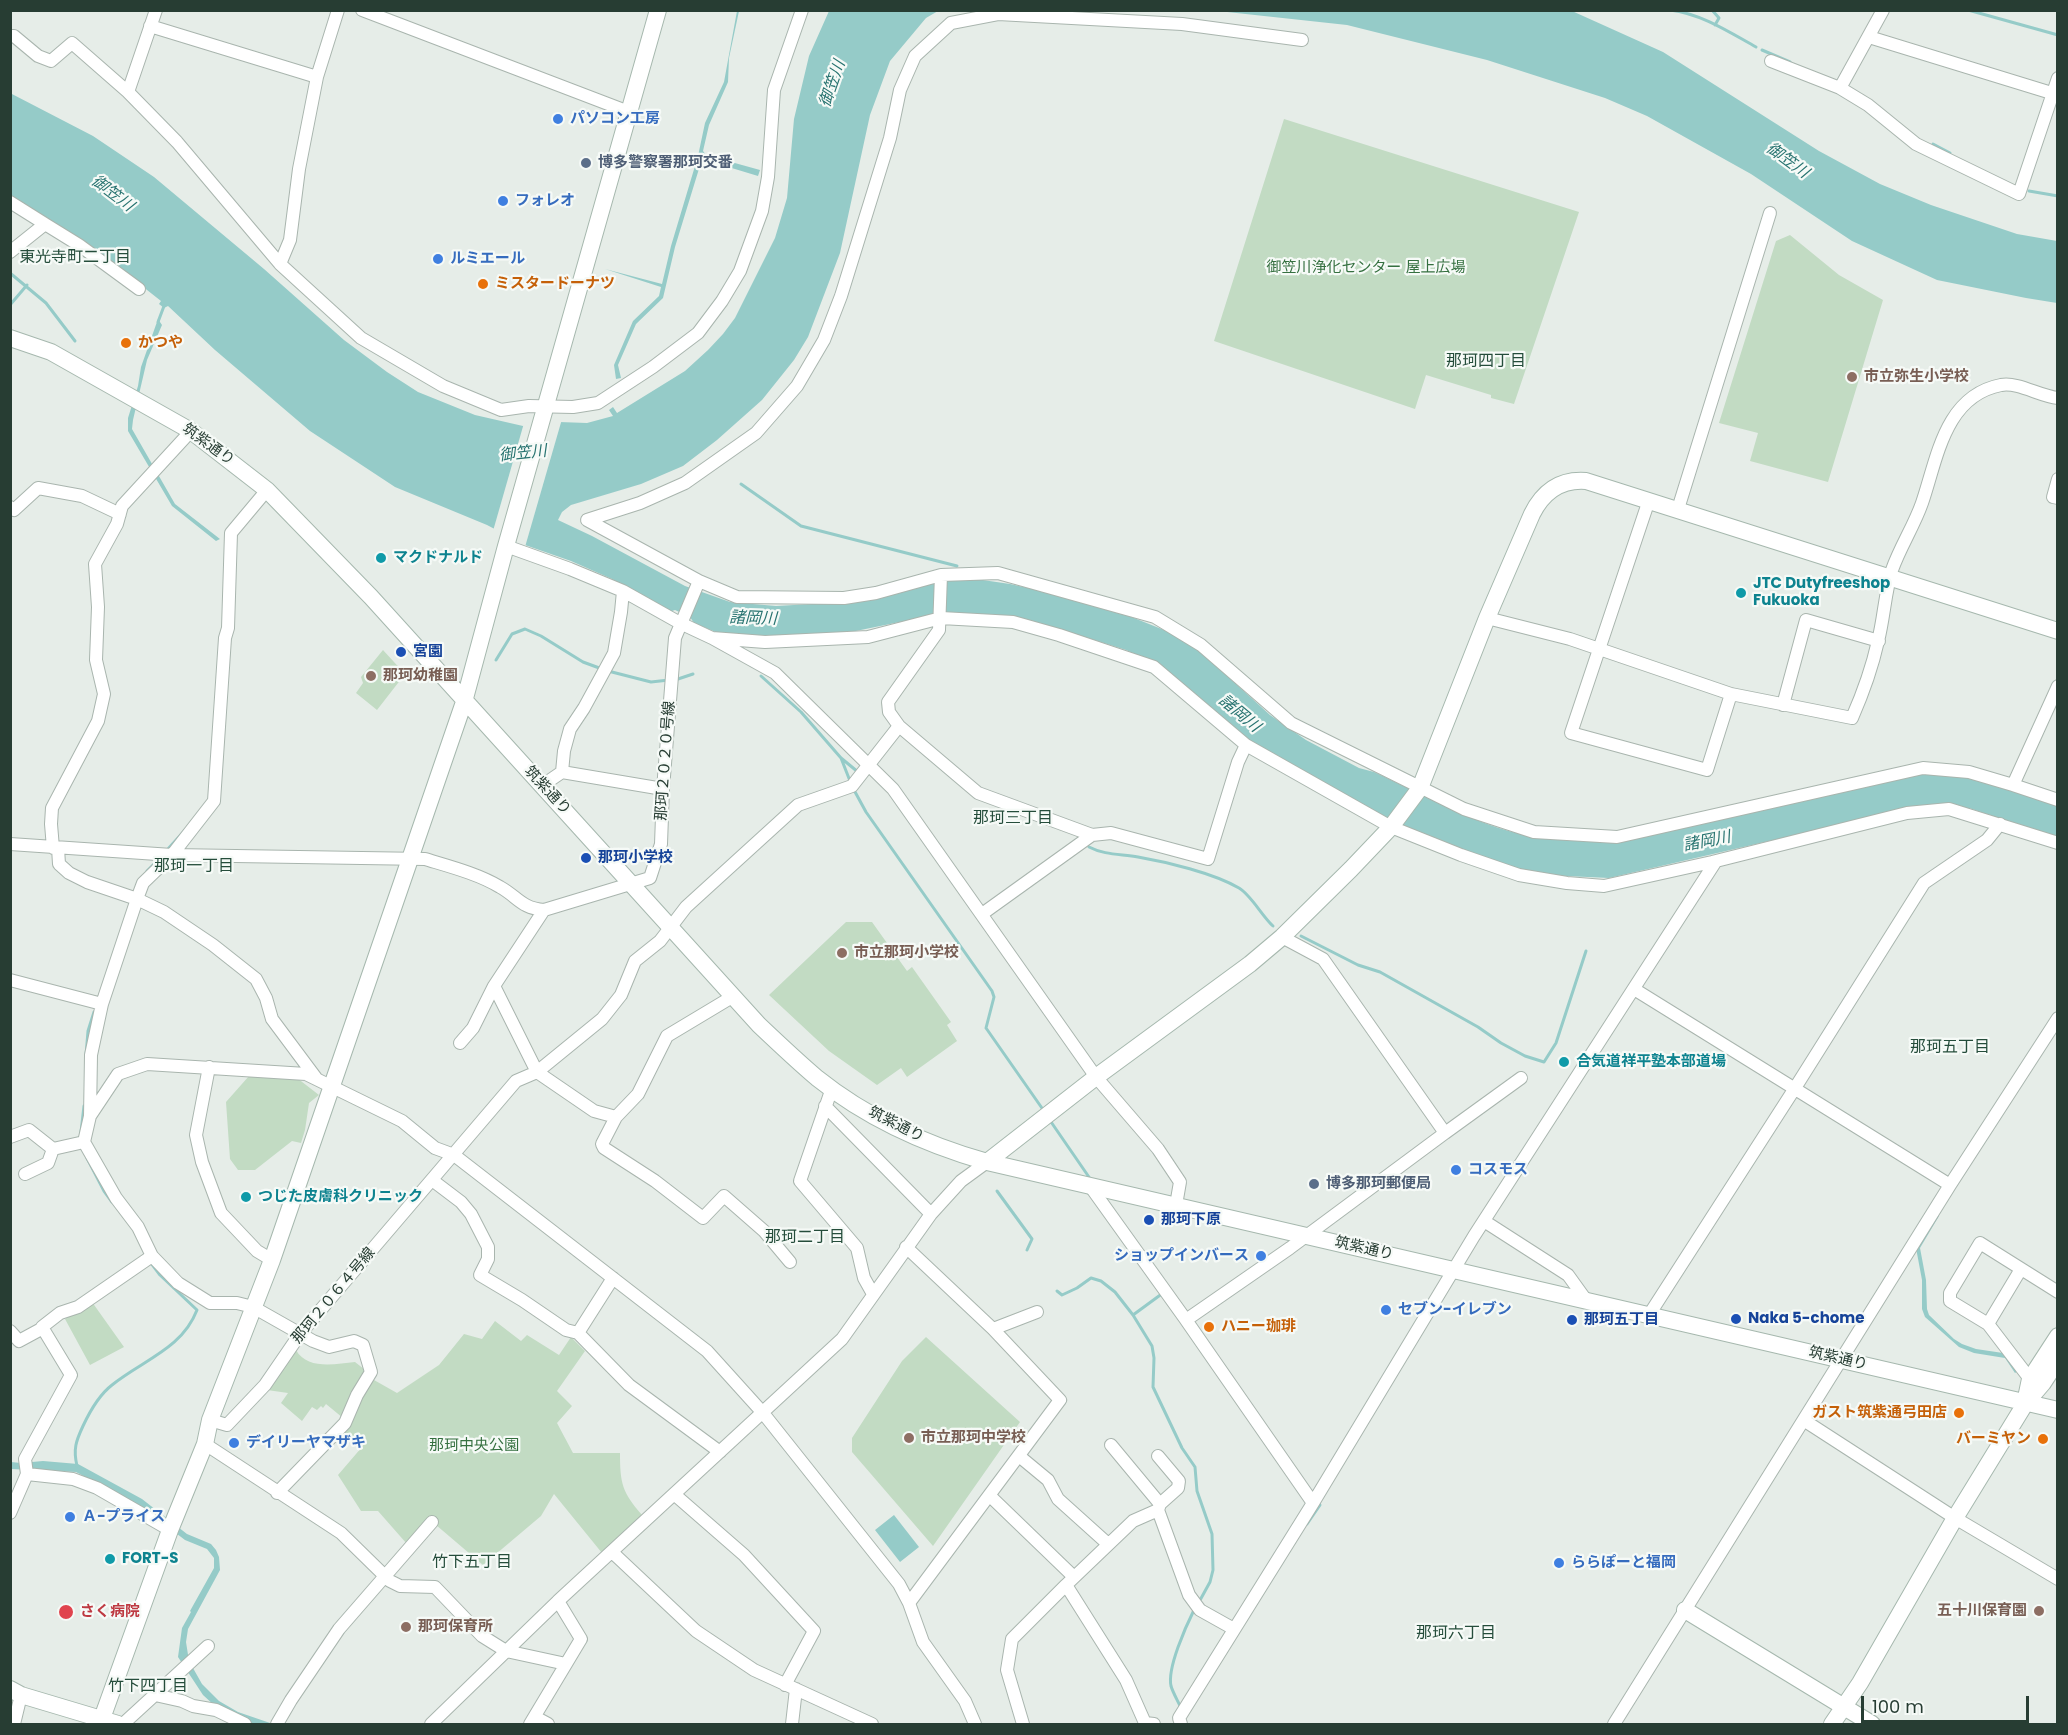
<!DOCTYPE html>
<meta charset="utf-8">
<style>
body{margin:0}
#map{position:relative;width:2068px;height:1735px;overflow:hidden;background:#e6ede8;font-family:Poppins,sans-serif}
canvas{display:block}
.frame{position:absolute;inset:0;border:12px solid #273d33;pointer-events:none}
.scale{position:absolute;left:1861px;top:1696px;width:168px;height:27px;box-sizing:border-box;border:3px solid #273d33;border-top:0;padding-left:8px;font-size:18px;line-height:21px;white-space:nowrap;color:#273d33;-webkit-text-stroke:4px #f6faf7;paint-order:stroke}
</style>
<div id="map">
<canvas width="2068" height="1735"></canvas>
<div class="frame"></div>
<div class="scale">100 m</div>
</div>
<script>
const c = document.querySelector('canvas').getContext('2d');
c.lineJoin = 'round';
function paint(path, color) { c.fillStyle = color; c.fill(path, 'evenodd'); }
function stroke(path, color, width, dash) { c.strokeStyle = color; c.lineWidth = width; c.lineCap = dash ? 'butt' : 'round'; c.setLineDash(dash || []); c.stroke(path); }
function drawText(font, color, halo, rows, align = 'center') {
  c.font = font + ' Poppins,"Noto Sans JP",sans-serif'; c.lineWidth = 4.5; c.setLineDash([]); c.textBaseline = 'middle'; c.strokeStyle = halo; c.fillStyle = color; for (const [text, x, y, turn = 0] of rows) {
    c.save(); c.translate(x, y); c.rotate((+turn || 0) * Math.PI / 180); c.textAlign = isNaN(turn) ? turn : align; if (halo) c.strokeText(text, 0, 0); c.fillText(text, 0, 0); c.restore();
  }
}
paint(new Path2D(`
 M1284,119L1579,212L1514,404L1491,398V395L1426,375L1415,409L1214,341Z
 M1790,235L1839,275L1883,300L1828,482L1750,461L1758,433L1719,423L1776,241Z
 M383,650L405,674L377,710L356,693L363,683L361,677Z
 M846,922H872L907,971L912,967L951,1022L947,1025L957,1041L907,1077L901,1068L877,1085L829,1051L769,995Z
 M249,1076L297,1078L319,1095L309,1103L305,1130L301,1143L292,1141L255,1170H238L230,1159L226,1102Z
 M92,1302L124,1347L90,1365L65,1319Z
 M495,1321L521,1341L527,1335L559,1355L571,1337L585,1351L557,1391L572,1406L557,1423L573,1453H620C620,1483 622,1492 642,1515L602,1553L554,1494L541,1516L483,1565L429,1519L407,1544L378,1511H361L338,1475L362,1447L340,1432L359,1397L374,1380L397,1393L439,1365L464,1334L482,1339Z
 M926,1337L1020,1422L933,1546L852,1452V1438L902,1361Z
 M296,1350C307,1370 335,1364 355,1362L369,1373L343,1418L326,1404L323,1408L321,1406L317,1410L312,1407L302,1421L281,1403L288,1393L267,1390Z`), '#c2dbc3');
paint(new Path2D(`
 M737,11H739L729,58L728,82L709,125L703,151L706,155L760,170L758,176L702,159L675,247L663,298L636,324L618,365L621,378L616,379L614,365L633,321L659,296L661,287L605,269L662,284L671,246L698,156L705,123L724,82Z
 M829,11H938L926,18L890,61L870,115L840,253L808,337L794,360L762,400L717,440L683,466L641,484L571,505L562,512L558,520L592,536L685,586L730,602L776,606L848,602L928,580L969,578L1010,584L1073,598L1129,616L1169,632L1202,653L1270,715L1306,740L1359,768L1374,772C1429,797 1481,829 1541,838C1563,841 1584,841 1606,840L1894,776L1948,771L2057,803V838L1969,808H1912L1609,878L1545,875L1505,867L1404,828L1249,742L1156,664L1126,650L1066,631L1003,616H929L846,633L777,638L718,633L694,623L690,617L675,610L669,612L612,579L571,561L525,545L487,525L395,487L310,431L215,350L168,306L164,308L159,304L161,301L128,275L11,199L10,93L93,136L154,177L264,269L344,340L387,372L418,392L475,415L523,426L559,422L587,423L613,416L609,410L613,407L617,413L685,371L708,350L723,334L735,318L775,238L787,198L794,119L809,56Z
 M1218,11H1572L1663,52L1819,151L1880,184L1931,205L2017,234L2057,241V303L2026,298L1937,280L1852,241L1751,174L1647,116L1605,98L1487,60L1347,25Z
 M158,319L162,325L147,360L133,420L132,429L175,504L220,539L216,541L172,506L128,431V418L138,386L141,367Z
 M1937,1214L1939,1216L1920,1248L1926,1280L1927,1309L1929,1315L1954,1339L1962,1344L1976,1349L2003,1353L2018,1371L2015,1373L2005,1358L1974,1353L1959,1347L1925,1317L1922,1309V1280L1916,1248Z
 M43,1461L78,1464L142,1499L187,1534L211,1544L216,1550L219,1557L220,1570L188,1629L186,1642L189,1661L202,1684L219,1701L238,1712L273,1724H249L215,1706L203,1695L178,1657L182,1628L191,1612L190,1611L214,1568V1558L207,1549L185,1540L139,1505L76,1472L11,1469V1462L21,1463Z
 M894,1515L919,1547L900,1562L875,1530Z`), '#95cbc8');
paint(new Path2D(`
 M562,419L525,547L493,531L524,423Z`), '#e6ede8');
stroke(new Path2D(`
 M1670,10C1702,14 1729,32 1756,47
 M1712,10L1719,18L1715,25
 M1968,10L2058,35
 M1762,50L1790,62
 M1933,144L1950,153
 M2029,191L2058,196
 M10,273L46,303L75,341
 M10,305L27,285
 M158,322L164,306
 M741,484L801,526L957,566
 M496,660L512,634L525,629L541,636L583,662L602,669
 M608,671L651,682L669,680
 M761,676L801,712L841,758L858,772
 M675,680L693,674
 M841,758L850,781
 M854,790L866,812L992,991L994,997L986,1028L1044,1111
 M1089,847C1104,855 1121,854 1138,857C1167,862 1213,873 1239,888C1251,895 1262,916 1273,926
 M167,850L187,828
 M147,871L159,859
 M1301,936L1358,965L1380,972L1478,1027L1501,1043L1525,1056L1544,1062L1556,1043L1586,951
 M86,1055L88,1031L94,1012
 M1049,1119L1091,1180
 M80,1141L84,1106
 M87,1158L104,1191L112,1202
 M997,1191L1032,1239L1027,1250
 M1057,1291L1062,1295L1077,1288L1091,1278L1101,1281L1115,1292L1133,1315L1152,1346L1154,1358L1153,1387L1182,1448L1195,1467L1197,1491L1212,1534L1213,1570L1210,1582L1199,1602
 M1133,1315L1163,1293
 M77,1466C73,1449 76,1441 83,1426C90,1411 99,1395 112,1385C143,1360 182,1349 197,1310L160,1275L151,1263
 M1307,1524L1320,1505L1317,1502
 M1181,1708C1178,1701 1173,1693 1171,1686C1167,1668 1186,1626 1194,1610`), '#95cbc8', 3);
const street = new Path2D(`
 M362,10L629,112
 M150,26L317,77
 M10,36H14L38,56L51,61L72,43L128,92L177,142L280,264L290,240L299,169L317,77L338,10
 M1869,37L2058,95
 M1771,61L1840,88L1868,105L1916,144L2019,194L2058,78
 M1840,88L1883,10
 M128,92L156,10
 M10,202L45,224
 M10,252L45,224L79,245L139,289
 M280,264L361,338L443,386L501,410L529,406L573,407L598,403L653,367L698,333L722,301L740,271L762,211L768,177L774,90L802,10
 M2058,479L2053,497L2058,498
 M267,490L231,533L228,628L225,638L214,801L172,855L143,883L137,899L102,1004L91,1055L90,1116L84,1142L116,1198L138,1227L152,1256L178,1283L210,1303H237L253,1307L313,1341L329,1347L354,1341L363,1345L371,1372L357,1395L345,1423L277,1493
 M1649,500L1571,733L1707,770L1731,694
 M10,507L14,510L38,488L82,496L120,514
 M1678,509L1770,213
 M506,546L570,569L623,591L680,623L712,638L775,673L893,789L1096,1077L1158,1149L1180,1182L1176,1205
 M699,581L737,597L844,598L876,593L941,575L998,573L1155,617L1201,645L1291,723L1464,809L1534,832L1617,837L1923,768L1969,772L2013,785L2058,686
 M1487,618L1570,639L1731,694L1852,718C1863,693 1872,668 1878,641C1884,618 1885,592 1892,570C1900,547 1914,526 1922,503C1937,460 1944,396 2001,385C2019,382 2039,396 2058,398
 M712,638L765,642L868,637L941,618L1013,622L1059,635L1154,667L1246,745L1391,827L1461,855L1519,875L1567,883L1604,886L1712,862L1907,813L1949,809L2058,843
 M1783,705L1806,620L1879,641
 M899,726L978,793L1092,835L1111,833L1208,859L1238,762L1246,745
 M562,772L564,751L570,729L584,708L614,653L621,612L623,591
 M543,785L562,772L663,789
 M2013,785L2058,800
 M10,844L172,855L425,859C448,866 479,874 500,887C518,897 521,908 544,910L650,878L661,844L663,789L675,638L699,581L587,520L640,503L685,483L756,433L797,386L824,340L841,296L890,138L900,90L915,56L951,23L998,14L1182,24L1302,40
 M53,848L51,824L52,808L98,721L104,694L96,660L98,607L95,564L117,524L122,506L191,431
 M58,848L59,864L69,873L87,882L137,899L164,912L213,945L256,979L266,998L272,1019L316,1078
 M544,910L494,986L537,1072L594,1111L616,1117
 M982,914L1092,835
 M1282,937L1323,959L1445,1133L1521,1078
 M10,980L102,1004
 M1634,989L1950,1185
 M732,997L667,1036L638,1094L616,1117L602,1144L604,1148L655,1181L703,1218L724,1196L764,1231L790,1262
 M460,1043L473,1028L494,986
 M209,1067L196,1135L202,1162L221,1213L257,1251L272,1260
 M832,1088L800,1181L857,1248L864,1278L873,1294
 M825,1106L931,1214
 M90,1116L118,1074L147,1064L306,1074L402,1121L435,1148L454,1155L707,1351L763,1413L899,1584L909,1603L923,1642L965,1701L975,1724
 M10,1137L29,1130L53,1149L84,1142
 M25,1174L48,1163L53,1149
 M432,1180L461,1202L471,1214L488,1247V1259L480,1275L522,1300L566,1330L578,1333
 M1090,1186L1186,1320
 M1484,1221L1568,1275L1586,1300
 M906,1247L993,1329L1037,1312
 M152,1256L78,1307L60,1313L42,1327L71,1375L25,1459L27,1474L73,1479L97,1488L170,1530
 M613,1278L578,1333L629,1385L720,1452
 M1649,1315L1795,1088L1924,883L1987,840L2000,824
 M1988,1324L2021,1269
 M10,1331L19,1341L43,1328
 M2030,1379L1988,1324L1950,1301V1293L1980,1243L2058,1292
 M210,1420L227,1425L265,1385L300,1334L516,1081L537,1072L602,1019L621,995L635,961L660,941L686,907L798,805L852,786L899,726L889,712L888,702L939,630L941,575
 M1805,1421L1955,1518L2058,1579
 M205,1444L341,1533L390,1581L400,1586L435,1587L482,1636L506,1651L566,1664
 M1111,1445L1160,1504L1158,1510
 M1019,1456L1048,1480L1058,1499L1108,1544
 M1158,1456L1179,1481L1178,1488L1160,1504
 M674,1494L744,1555L814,1631L785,1685
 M990,1496L1074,1577
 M1313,1503L1186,1320L1290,1248L1445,1133
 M10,1513L27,1474
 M612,1552L696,1631L754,1670L872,1724
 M909,1603L1060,1400L993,1329
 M155,1695L182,1701L193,1706L216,1710L245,1724
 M535,1717L548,1724
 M14,1724L21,1695
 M123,1724L208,1646
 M277,1724L291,1700L339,1629L432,1522
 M431,1724L558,1601L842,1339L931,1214L961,1181L987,1162
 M530,1724L581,1639L558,1601
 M792,1724L796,1689
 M1023,1724L1007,1670L1012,1639L1066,1585
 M1154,1724L1145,1723L1126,1680L1066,1585L1133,1521L1158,1510L1189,1595L1200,1610L1234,1629
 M1181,1724L1179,1718L1313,1503L1474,1236L1716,861
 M1614,1724L1950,1185L2058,1018`);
const secondary = new Path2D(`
 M10,338L51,352L191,431L267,490L371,597L759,1025C778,1043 797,1061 817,1078C867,1118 927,1145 987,1162L2058,1410
 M987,1162L1096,1077L1250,964L1282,937L1351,869L1391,827L1420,788L1487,618L1532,514C1543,492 1560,479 1586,481L2058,631
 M2025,1403L2030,1379L2058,1336
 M1685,1610L1872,1724
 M10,1689L21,1695L118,1724
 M100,1724L170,1530L205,1444L210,1420L272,1260L464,702L506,546L658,10
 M1832,1724L1860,1683L1955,1518L2025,1404L2043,1383L2058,1360`);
stroke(street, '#a9b5ae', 14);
stroke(secondary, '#a6b8ae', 18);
stroke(street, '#fff', 12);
stroke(secondary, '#fff', 16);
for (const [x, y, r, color] of [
 [558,119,6,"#3f7fe0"],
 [586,163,6,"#5c6f8a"],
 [503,201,6,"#3f7fe0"],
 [438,259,6,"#3f7fe0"],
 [483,284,6,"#e8710a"],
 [126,343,6,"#e8710a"],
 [1852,377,6,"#8d6e63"],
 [381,558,6,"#0f9aa8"],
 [1741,593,6,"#0f9aa8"],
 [401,652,6,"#1a4fb4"],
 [371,676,6,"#8d6e63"],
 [586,858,6,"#1a4fb4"],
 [842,953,6,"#8d6e63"],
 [1564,1062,6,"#0f9aa8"],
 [1456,1170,6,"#3f7fe0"],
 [1314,1184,6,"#5c6f8a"],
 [246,1197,6,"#0f9aa8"],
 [1149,1220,6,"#1a4fb4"],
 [1261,1256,6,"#3f7fe0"],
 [1386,1310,6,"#3f7fe0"],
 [1736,1319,6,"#1a4fb4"],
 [1572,1320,6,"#1a4fb4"],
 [1209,1327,6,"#e8710a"],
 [1959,1413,6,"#e8710a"],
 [909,1438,6,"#8d6e63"],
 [2043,1439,6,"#e8710a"],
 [234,1443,6,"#3f7fe0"],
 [70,1517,6,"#3f7fe0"],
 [110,1559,6,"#0f9aa8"],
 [1559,1563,6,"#3f7fe0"],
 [2039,1611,6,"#8d6e63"],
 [66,1612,8,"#e0444e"],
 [406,1627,6,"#8d6e63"]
]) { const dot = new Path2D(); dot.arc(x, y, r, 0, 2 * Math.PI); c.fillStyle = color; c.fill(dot); stroke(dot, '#f6faf7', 2); }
drawText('bold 15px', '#366cbe', '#f6faf7', [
 ["パソコン工房",570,119],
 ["フォレオ",515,201],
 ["ルミエール",450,259],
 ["コスモス",1468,1170],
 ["ショップインバース",1249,1256,"right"],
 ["セブン-イレブン",1398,1310],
 ["デイリーヤマザキ",246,1443],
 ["Ａ−プライス",82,1517],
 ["ららぽーと福岡",1571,1563]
], 'left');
drawText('bold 15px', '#4e5e75', '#f6faf7', [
 ["博多警察署那珂交番",598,163],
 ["博多那珂郵便局",1326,1184]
], 'left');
drawText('15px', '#357040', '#f6faf7', [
 ["御笠川浄化センター 屋上広場",1366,268],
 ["那珂中央公園",474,1446]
]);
drawText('bold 15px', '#c56008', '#f6faf7', [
 ["ミスタードーナツ",495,284],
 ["かつや",138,343],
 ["ハニー珈琲",1221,1327],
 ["ガスト筑紫通弓田店",1947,1413,"right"],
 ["バーミヤン",2031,1439,"right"]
], 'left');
drawText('bold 15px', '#785e54', '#f6faf7', [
 ["市立弥生小学校",1864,377],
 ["那珂幼稚園",383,676],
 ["市立那珂小学校",854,953],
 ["市立那珂中学校",921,1438],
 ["五十川保育園",2027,1611,"right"],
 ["那珂保育所",418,1627]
], 'left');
drawText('15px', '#273d33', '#f6faf7', [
 ["筑紫通り",208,445,36],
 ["那珂２０２０号線",666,761,-86],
 ["筑紫通り",547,791,47],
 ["筑紫通り",896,1125,27],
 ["筑紫通り",1364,1249,13],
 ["那珂２０６４号線",334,1296,-50],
 ["筑紫通り",1838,1359,13]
]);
drawText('bold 15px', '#0d838f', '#f6faf7', [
 ["マクドナルド",393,558],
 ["JTC Dutyfreeshop",1753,584],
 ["Fukuoka",1753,601],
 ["合気道祥平塾本部道場",1576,1062],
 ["つじた皮膚科クリニック",258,1197],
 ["FORT-S",122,1559]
], 'left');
drawText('bold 15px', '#164399', '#f6faf7', [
 ["宮園",413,652],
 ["那珂小学校",598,858],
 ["那珂下原",1161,1220],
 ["Naka 5-chome",1748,1319],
 ["那珂五丁目",1584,1320]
], 'left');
drawText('bold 15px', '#be3a42', '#f6faf7', [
 ["さく病院",80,1612]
], 'left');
drawText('italic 16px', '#277370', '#f6faf7', [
 ["御笠川",833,84,-71],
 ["御笠川",1787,161,36],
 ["御笠川",112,194,37],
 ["御笠川",523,454,-6],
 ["諸岡川",753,619,2],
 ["諸岡川",1239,714,40],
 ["諸岡川",1707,842,-11]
]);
drawText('16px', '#254d3b', '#f6faf7', [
 ["東光寺町二丁目",75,258],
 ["那珂四丁目",1486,362],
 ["那珂三丁目",1013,819],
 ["那珂一丁目",194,867],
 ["那珂五丁目",1950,1048],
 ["那珂二丁目",805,1238],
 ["竹下五丁目",472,1563],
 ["那珂六丁目",1456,1634],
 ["竹下四丁目",148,1687]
]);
</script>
